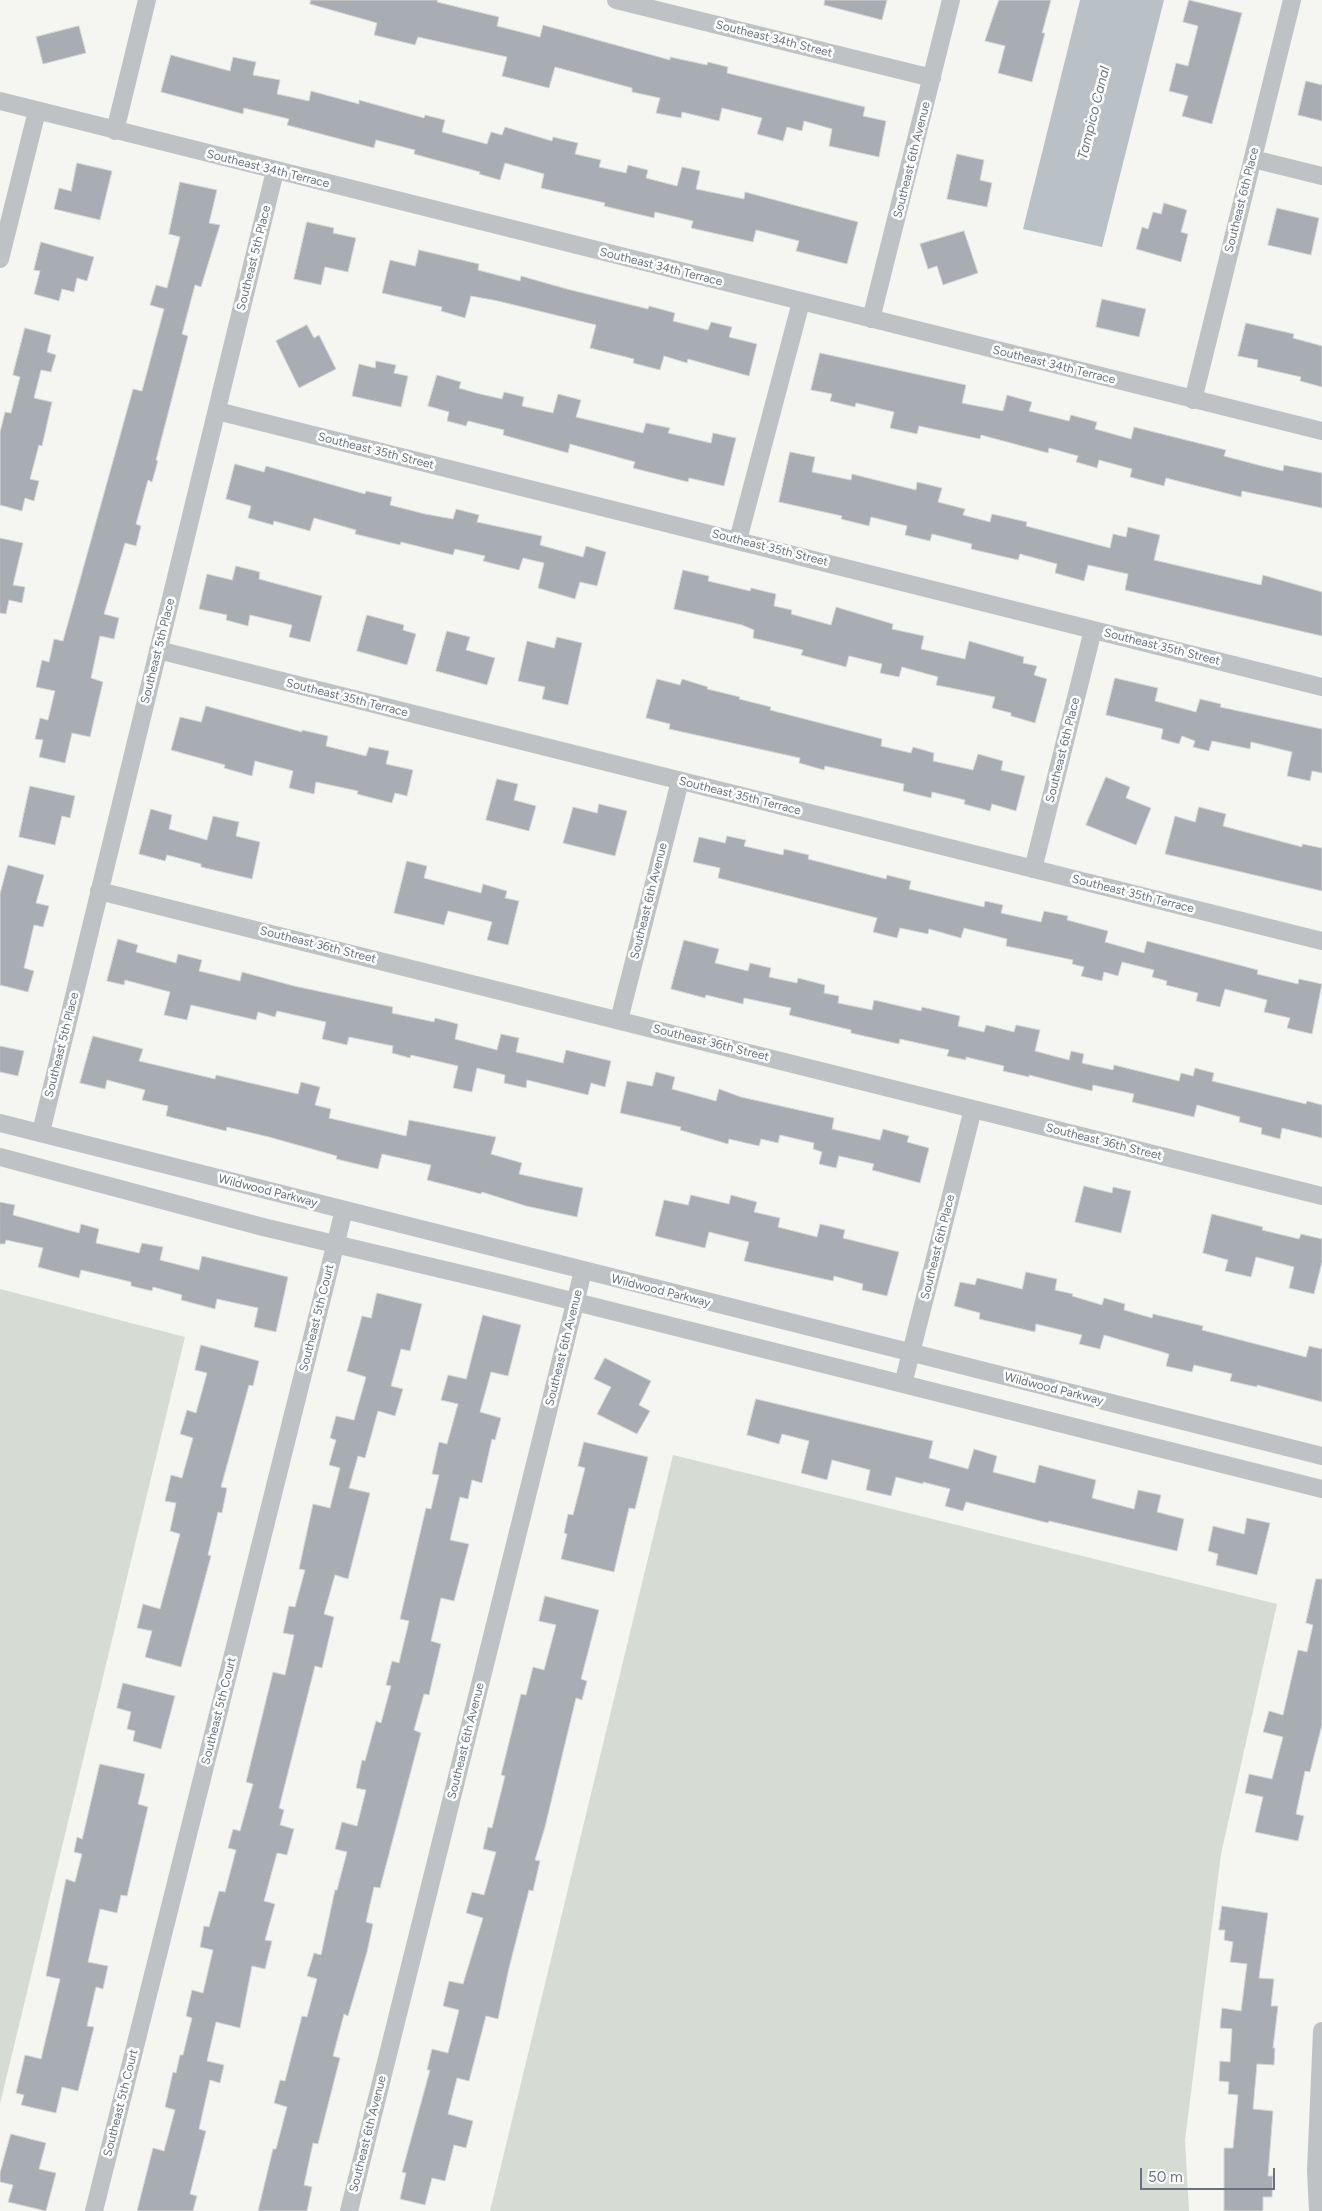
<!DOCTYPE html>
<style>
body{margin:0}
#map{position:relative;width:1322px;height:2211px;overflow:hidden;background:#f5f5f2;font-family:Figtree,sans-serif}
canvas{display:block}
.scale{position:absolute;left:1140px;top:2168px;width:135px;height:22px;box-sizing:border-box;border:2px solid #68727f;border-top:0;padding-left:6px;font-size:15px;line-height:18px;white-space:nowrap;color:#68727f;-webkit-text-stroke:4px #fff;paint-order:stroke}
</style>
<div id="map">
<canvas width="1322" height="2211"></canvas>
<div class="scale">50 m</div>
</div>
<script>
const c = document.querySelector('canvas').getContext('2d');
c.lineJoin = 'round';
function paint(path, color) { c.fillStyle = color; c.fill(path, 'evenodd'); }
function stroke(path, color, width, dash) { c.strokeStyle = color; c.lineWidth = width; c.lineCap = dash ? 'butt' : 'round'; c.setLineDash(dash || []); c.stroke(path); }
function drawText(font, color, halo, rows, align = 'center') {
  c.font = font + ' Figtree,sans-serif'; c.lineWidth = 5; c.setLineDash([]); c.textBaseline = 'middle'; c.strokeStyle = halo; c.fillStyle = color; for (const [text, x, y, turn = 0] of rows) {
    c.save(); c.translate(x, y); c.rotate((+turn || 0) * Math.PI / 180); c.textAlign = isNaN(turn) ? turn : align; if (halo) c.strokeText(text, 0, 0); c.fillText(text, 0, 0); c.restore();
  }
}
paint(new Path2D(`
 M0,1289L185,1337L0,2104Z
 M673,1455L1277,1604L1221,1854L1185,2140L1189,2211H490Z`), '#d6dbd4');
paint(new Path2D(`
 M1080,0H1164L1102,247L1023,229Z`), '#bac1c6');
const building = new Path2D(`
 M311,0H438L437,2L499,17L497,26L540,37L543,25L670,60V57L707,65L708,62L728,67L727,73L865,107L863,116L886,121L879,157L829,146L832,129L804,121L802,131L787,127L783,141L757,134L762,118L722,108L719,121L682,112L681,118L656,113L660,98L632,92V88L555,67L549,88L502,76L507,57L418,37L415,45L374,35L377,23L310,4Z
 M825,0H887L882,20L824,5Z
 M999,0H1051L1042,33H1045L1032,82L998,73L1005,46L985,41Z
 M1189,0L1242,13L1212,124L1182,116L1188,96L1169,91L1176,63L1188,66L1198,26L1183,22Z
 M79,26L86,53L43,64L36,37Z
 M171,55L230,71L233,57L256,62L253,75L280,80L277,94L309,101L311,91L359,104V100L424,118L425,115L445,120L442,132L487,144L491,132L502,135L505,127L552,141L553,137L578,143L575,154L601,160L599,167L626,173L628,165L648,170L646,178L677,186L682,167L700,171L696,189L744,199L745,192L858,222L847,264L796,251L799,241L756,230L753,242L691,228L693,221L655,212L654,218L604,206L605,203L541,188L544,174L505,163L500,180L479,174L480,172L414,154L415,150L376,140L374,148L287,125L289,119L244,108L243,114L161,92Z
 M1306,81L1322,85V121L1298,115Z
 M957,154L984,160L980,180L992,183L987,207L947,199Z
 M77,163L112,171L100,220L54,209L59,188L71,191Z
 M180,182L217,190L209,223L220,225L201,287L195,285L182,334L188,336L156,460L158,461L152,482L148,480L136,524L141,526L136,546L125,543L104,614L119,618L114,639L100,636L91,678L103,682L90,737L72,733L65,763L39,757L43,740L35,739L40,718L48,720L55,691L36,687L42,660L49,662L54,639L63,641L133,389L142,391L164,309L150,305L156,285L167,288L180,237L169,234Z
 M1164,203L1187,210L1181,232L1188,234L1181,262L1136,249L1142,227L1148,229L1153,212L1161,214Z
 M1277,208L1319,218L1311,255L1268,245Z
 M307,222L334,228L333,233L356,238L348,272L325,267L321,285L294,279Z
 M964,231L978,273L943,285L937,266L928,269L920,244Z
 M41,242L94,257L87,281L77,278L74,292L62,289L59,301L34,294L40,271L34,270Z
 M419,250L479,264L478,270L520,281L521,276L567,289L648,309L649,306L675,313L673,321L708,330L711,322L732,327L729,337L757,344L749,376L688,359L687,363L664,356L660,370L633,363L634,359L590,348L596,325L498,301L471,296L465,318L441,311L442,307L382,293L390,260L415,266Z
 M1102,299L1146,309L1139,337L1096,327Z
 M1246,323L1294,334L1293,338L1322,346V387L1300,381L1301,377L1257,367L1258,360L1238,356Z
 M307,325L314,338L319,335L336,369L299,388L276,341Z
 M25,328L51,335L47,352L56,355L51,372L41,370L34,398L52,402L42,446L39,445L30,479L39,481L34,501L25,498L22,511L0,505V432L5,412L11,413L20,377L13,375Z
 M820,353L966,385L962,403L1003,411L1007,395L1032,402L1029,411L1069,421L1071,415L1097,422L1095,429L1131,439L1134,427L1226,450L1224,456L1258,465L1283,471L1284,465L1322,473V508L1242,491L1241,497L1166,478L1164,486L1130,477L1132,469L1099,460L1097,468L1076,462L1078,456L1049,448L1048,453L981,435L980,439L919,426L917,434L890,428L894,412L856,403L855,407L830,401L832,394L811,390Z
 M376,361L396,365L394,373L408,376L401,407L352,396L359,364L375,368Z
 M437,375L461,382L459,388L476,393L502,399L504,392L524,397L522,406L553,413L558,394L581,400L576,417L643,433L646,423L670,428L668,433L711,443L713,433L736,438L724,486L689,478L688,482L633,468L635,462L570,444L568,453L503,435L504,430L468,421L466,426L447,421L449,412L428,406Z
 M790,452L815,457L812,472L851,480L852,474L916,490L917,482L942,488L938,502L965,509L963,515L990,522L992,514L1027,522L1026,526L1110,548L1113,534L1126,537L1128,527L1160,535L1154,560L1261,585L1263,575L1322,592V636L1125,590L1128,574L1088,565L1084,581L1055,573L1057,564L1020,554L1018,560L971,549L972,544L932,534L930,541L905,535L907,526L871,517L869,526L841,519L842,516L779,502Z
 M235,464L264,472L266,466L365,494L366,491L392,497L390,505L425,514L453,519L456,509L479,515L477,522L542,536L540,545L583,557L586,546L606,552L597,586L580,582L575,599L538,588L544,563L523,558L519,570L483,561L485,556L455,549L453,555L401,542L400,545L355,534L356,530L314,518L310,531L274,521L273,525L248,518L251,506L226,499Z
 M0,538L23,543L13,585L25,587L22,603L9,600L6,614L0,613Z
 M236,566L260,572L259,579L322,596L310,642L289,637L292,625L250,615L248,626L226,620L227,615L199,609L207,574L232,580Z
 M683,570L709,576L708,581L750,591L751,588L776,594L774,606L792,610L791,614L831,625L836,607L893,624L892,629L924,636L921,649L965,659L969,641L1024,657L1023,663L1037,666L1034,675L1047,679L1035,723L1011,716V713L992,708L995,697L936,685L938,677L902,667L899,677L880,673L882,664L849,656L846,667L801,655L803,650L753,638L754,630L742,625L674,609Z
 M367,615L404,625L403,630L416,634L407,665L357,651Z
 M447,631L470,637L466,650L495,658L487,685L436,671Z
 M557,637L582,643L568,705L542,699L545,687L518,681L527,641L554,648Z
 M1115,678L1158,688L1155,701L1196,712L1200,699L1221,704L1220,707L1322,729V773L1312,771L1310,781L1287,776L1292,752L1251,742L1250,749L1212,741L1209,751L1193,747L1195,741L1182,736L1179,744L1161,739L1163,729L1106,715Z
 M657,679L680,685L682,679L708,687L707,689L740,697L739,699L771,707L770,710L882,739L881,746L911,753L913,747L934,753L933,761L973,770L978,754L1003,761L1001,770L1025,776L1016,811L992,804L990,811L964,804L965,800L932,792L931,798L903,791L904,784L825,766L824,770L799,763L800,758L669,729L670,724L646,718Z
 M206,706L302,732V730L328,736L326,746L366,756L369,747L389,751L386,764L413,770L407,796L395,793L392,803L357,794L358,791L316,782L314,794L289,788L293,771L255,761L252,776L224,768L225,765L171,750L180,717L201,722Z
 M1106,777L1130,787L1126,798L1151,808L1136,845L1086,825Z
 M497,779L518,784L514,800L536,806L529,831L486,820Z
 M30,786L75,796L70,818L62,816L55,845L19,837Z
 M599,804L627,811L615,856L563,843L573,807L597,813Z
 M1199,807L1226,814L1223,826L1302,847V844L1322,848V891L1165,854L1175,816L1195,822Z
 M151,809L172,815L169,829L207,840L213,816L239,822L236,836L260,842L252,879L201,867V864L167,855L165,861L139,854Z
 M727,836L746,840L744,846L783,855L784,849L809,855L808,859L886,879L887,875L911,881L909,889L984,907L985,901L1003,905L1001,913L1041,922L1044,911L1068,916L1067,920L1108,931L1105,942L1144,953L1147,941L1258,970L1257,974L1298,984L1299,979L1322,984L1312,1034L1287,1028L1290,1018L1264,1012L1267,1000L1225,989L1220,1007L1196,1001L1198,993L1166,985L1167,981L1152,977L1154,970L1122,962L1118,976L1104,972L1102,981L1081,976L1084,967L1072,964L1073,960L1006,946L1007,939L964,928L961,938L929,929L928,934L900,928L897,938L873,932L877,918L718,878L720,868L693,862L699,837L725,843Z
 M407,861L427,866L424,878L481,893L483,884L507,891L505,898L519,901L508,945L487,940L492,922L448,911L444,925L394,913Z
 M8,865L44,875L36,903L49,906L43,927L34,925L24,968L34,971L28,992L0,985V894Z
 M118,939L138,945L136,952L176,963L178,954L202,960L199,971L240,981L242,972L294,986L393,1007L392,1013L434,1022L435,1018L458,1024L455,1039L497,1050L501,1034L519,1038L516,1052L563,1063L566,1050L611,1061L605,1087L591,1083L588,1095L527,1080L526,1088L504,1083L505,1075L477,1068L472,1092L453,1088L458,1066L411,1055L410,1058L392,1053L393,1046L349,1037L347,1045L322,1039L326,1022L277,1011L275,1017L258,1012L256,1020L191,1005L187,1020L164,1015L170,992L125,980L124,985L107,981Z
 M684,940L719,949L715,963L748,971L750,963L771,968L769,977L797,983L798,978L825,985L824,993L839,996L838,1003L872,1010L874,1000L921,1011L922,1007L960,1016L958,1026L984,1032L986,1025L1014,1032L1016,1025L1040,1030L1035,1051L1069,1060L1071,1051L1084,1054L1082,1063L1113,1070L1114,1065L1179,1081L1181,1073L1193,1076L1195,1068L1214,1073L1212,1081L1306,1104L1307,1101L1322,1105V1138L1282,1128L1280,1139L1261,1134L1262,1128L1239,1122L1240,1117L1197,1105L1194,1117L1132,1102L1134,1094L1093,1085L1092,1091L1029,1075V1077L1003,1071L1004,1066L966,1057V1060L947,1056L949,1050L900,1039L899,1044L851,1033V1030L789,1015L791,1008L744,998L743,1004L706,995L705,998L671,989Z
 M93,1036L143,1049L139,1061L215,1079L216,1075L298,1094L301,1082L320,1087L315,1105L331,1109L329,1118L406,1136L409,1120L496,1137L491,1154L522,1163L519,1174L583,1188L577,1217L526,1206L482,1192L481,1194L427,1180L431,1165L382,1154L378,1169L336,1159L337,1156L269,1137L227,1127L226,1131L166,1116L168,1106L142,1100L145,1090L107,1080L105,1089L80,1083Z
 M0,1046L24,1051L18,1076L0,1072Z
 M656,1072L675,1077L672,1089L716,1101L719,1089L741,1097L834,1118L832,1129L880,1140L883,1129L909,1136L907,1142L929,1148L920,1183L872,1170L874,1164L839,1156L836,1168L819,1164L822,1152L813,1149L814,1143L780,1135L778,1143L761,1139L759,1146L729,1139L728,1144L680,1130L681,1127L620,1113L627,1081L652,1086Z
 M1084,1186L1112,1193L1113,1187L1131,1191L1121,1233L1075,1222Z
 M691,1195L729,1204L731,1195L757,1202L754,1212L780,1218L778,1227L817,1237L820,1224L845,1230L843,1238L899,1252L887,1296L862,1290L863,1284L834,1276L833,1281L744,1261L749,1242L709,1232L705,1248L655,1236L664,1200L688,1205Z
 M0,1202L15,1205L13,1215L79,1233L81,1224L99,1229L96,1243L139,1253L142,1243L163,1247L160,1260L199,1270L202,1256L288,1277L276,1332L254,1327L258,1308L217,1299L215,1309L181,1300L182,1295L153,1287L152,1291L131,1286V1282L81,1270L79,1278L38,1267L43,1248L6,1240L5,1244H0Z
 M1212,1214L1263,1227L1262,1230L1299,1239L1301,1234L1322,1239V1262L1314,1294L1289,1288L1294,1267L1256,1257L1251,1277L1225,1271L1228,1260L1203,1253Z
 M1026,1272L1057,1279L1055,1290L1073,1294L1072,1296L1102,1305L1104,1298L1125,1304L1124,1310L1152,1318L1153,1314L1203,1326L1202,1330L1306,1357L1309,1346L1322,1349V1402L1257,1385V1387L1230,1381L1232,1374L1194,1365L1192,1372L1166,1366L1169,1354L1104,1335L1100,1349L1079,1344L1082,1335L1036,1324L1035,1332L979,1319L980,1313L954,1306L960,1282L975,1285L977,1278L1022,1289Z
 M377,1293L422,1304L410,1351L401,1349L391,1386L403,1389L395,1416L378,1411L365,1458L358,1456L349,1488L370,1493L348,1579L335,1575L324,1614L334,1617L322,1668L315,1666L279,1808L284,1810L280,1825L294,1829L287,1855L277,1853L264,1901L275,1904L265,1940L272,1941L265,1969L252,1966L240,2028L216,2022L207,2061L224,2065L220,2083L210,2080L199,2129L206,2131L190,2194L197,2196L193,2211H137L153,2148L164,2151L175,2110L165,2107L173,2072L176,2073L180,2055H183L192,2018L186,2016L192,1990L203,1993L213,1950L200,1947L204,1926L209,1927L219,1891L225,1892L236,1850L228,1848L233,1829L240,1831L253,1784L246,1782L273,1672L285,1675L294,1635L283,1633L289,1606L295,1607L305,1570L299,1569L313,1504L330,1508L340,1468L329,1465L336,1440L330,1438L336,1416L354,1420L366,1377L347,1371L362,1316L371,1318Z
 M483,1315L521,1325L508,1376L491,1372L480,1412L501,1418L495,1440L492,1439L482,1483L472,1480L468,1499L460,1497L450,1540L469,1544L454,1601L441,1598L431,1641L441,1644L429,1695L424,1694L414,1730L421,1733L380,1888L374,1887L366,1922L373,1924L367,1952L348,2016L344,2014L333,2056L340,2058L318,2144L313,2143L304,2185L312,2187L307,2211H258L273,2149H276L287,2107L274,2103L280,2080L285,2081L302,2016L307,2017L317,1979L307,1976L314,1953L321,1955L335,1890H337L347,1852L335,1849L342,1822L357,1826L366,1790L356,1788L362,1760L365,1761L376,1721L381,1723L391,1686L386,1685L392,1661L399,1663L409,1621L400,1619L426,1508L431,1509L439,1475L432,1474L439,1442L447,1444L458,1404L441,1400L448,1375L466,1379Z
 M201,1345L259,1361L253,1386L249,1385L221,1487L227,1488L222,1513L218,1512L208,1555L211,1556L181,1667L145,1657L152,1631L137,1628L143,1604L160,1609L180,1534L170,1531L176,1503L165,1501L171,1475L182,1478L193,1438L180,1434L187,1410L196,1413L207,1373L195,1370Z
 M605,1358L651,1381L639,1405L650,1411L637,1434L597,1414L611,1387L594,1379Z
 M756,1399L933,1441L929,1458L968,1469L974,1449L997,1456L993,1472L1035,1483L1039,1465L1096,1480L1092,1498L1134,1509L1138,1490L1161,1495L1157,1512L1184,1519L1177,1551L1049,1521L1048,1523L966,1502L963,1511L945,1506L950,1489L923,1482V1484L896,1477L891,1496L866,1490L870,1470L832,1460L827,1480L801,1473L809,1441L782,1434L779,1444L747,1435Z
 M584,1442L648,1457L635,1509L629,1508L614,1572L561,1559L567,1534L564,1533L568,1514L573,1515L585,1468L578,1466Z
 M1247,1518L1270,1523L1257,1575L1216,1565L1218,1554L1208,1551L1213,1526L1244,1534Z
 M1316,1579H1322V1725L1310,1772L1305,1771L1296,1814L1304,1816L1298,1841L1255,1832L1263,1797L1245,1793L1249,1774L1272,1779L1283,1737L1263,1732L1269,1711L1283,1715L1298,1650L1307,1652L1313,1625L1306,1623Z
 M545,1596L599,1610L581,1679L587,1681L582,1700L576,1698L545,1827L535,1860L540,1861L533,1891L529,1890L509,1968L498,2019L486,2016L469,2081L457,2078L448,2114L473,2121L466,2148L454,2145L445,2181L432,2178L425,2205L400,2199L406,2173L402,2172L430,2070H427L432,2049L448,2053L459,2010L443,2006L449,1981L463,1984L483,1918L466,1913L472,1892L484,1895L496,1852L483,1849L488,1827L492,1828L505,1776L501,1775L521,1694L526,1695L533,1667L544,1670L556,1625L539,1621Z
 M123,1683L175,1696L161,1749L133,1741L135,1731L127,1729L131,1712L117,1708Z
 M100,1764L145,1774L138,1804L148,1807L127,1896L121,1895L117,1913L100,1909L88,1962L108,1966L103,1989L96,1987L87,2026L94,2027L78,2091L62,2087L56,2113L21,2105L24,2095L16,2093L25,2055L41,2059L60,1979L46,1976L66,1879L75,1882L82,1854L74,1852L77,1837L82,1839Z
 M1222,1906L1268,1913L1259,1978L1274,1979L1271,2006H1278L1273,2048H1275L1274,2065L1257,2064L1253,2109L1273,2111L1268,2176H1273L1272,2197H1263V2211H1224V2148H1233L1238,2095L1228,2094L1229,2082L1219,2081L1220,2061L1230,2062L1232,2029L1220,2028L1222,2008L1241,2011L1247,1964L1230,1962L1233,1942L1224,1940L1225,1930H1219Z
 M11,2134L46,2143L39,2169L56,2173L46,2211L8,2202L13,2185L0,2182V2173Z`);
paint(building, '#a8adb3');
stroke(building, '#d6d6d5', 1);
stroke(new Path2D(`
 M616,0L932,78
 M0,101L1322,431
 M115,131L147,0
 M1253,159L1322,176
 M0,259L37,111
 M871,319L951,0
 M1193,400L1292,0
 M217,411L1322,687
 M738,540L801,302
 M158,650L1322,941
 M1033,869L1093,630
 M99,891L1322,1196
 M619,1020L680,781
 M0,1123L1322,1456
 M41,1132L275,171
 M0,1157L263,1227L504,1284L1322,1489
 M903,1384L973,1109
 M94,2211L344,1210
 M349,2211L583,1271
 M1318,2211L1316,2171L1322,2031`), '#bfc2c5', 18);
drawText('12px', '#68727f', '#fff', [
 ["Southeast 34th Street",774,39,14],
 ["Southeast 6th Avenue",912,160,-76],
 ["Southeast 34th Terrace",268,169,14],
 ["Southeast 6th Place",1242,200,-76],
 ["Southeast 5th Place",254,258,-76],
 ["Southeast 34th Terrace",661,267,14],
 ["Southeast 34th Terrace",1054,365,14],
 ["Southeast 35th Street",376,451,14],
 ["Southeast 35th Street",770,548,14],
 ["Southeast 35th Street",1162,647,14],
 ["Southeast 5th Place",158,651,-76],
 ["Southeast 35th Terrace",347,698,14],
 ["Southeast 6th Place",1063,750,-76],
 ["Southeast 35th Terrace",740,796,14],
 ["Southeast 35th Terrace",1133,894,14],
 ["Southeast 6th Avenue",649,901,-76],
 ["Southeast 36th Street",318,945,14],
 ["Southeast 36th Street",711,1043,14],
 ["Southeast 5th Place",62,1045,-76],
 ["Southeast 36th Street",1104,1142,14],
 ["Wildwood Parkway",268,1191,14],
 ["Southeast 6th Place",938,1247,-76],
 ["Wildwood Parkway",661,1291,14],
 ["Southeast 5th Court",317,1318,-76],
 ["Southeast 6th Avenue",564,1348,-76],
 ["Wildwood Parkway",1054,1389,14],
 ["Southeast 5th Court",219,1711,-76],
 ["Southeast 6th Avenue",466,1741,-76],
 ["Southeast 5th Court",121,2103,-76],
 ["Southeast 6th Avenue",368,2134,-76]
]);
drawText('italic 14px', '#697983', '#fff', [
 ["Tampico Canal",1094,113,-76]
]);
</script>
